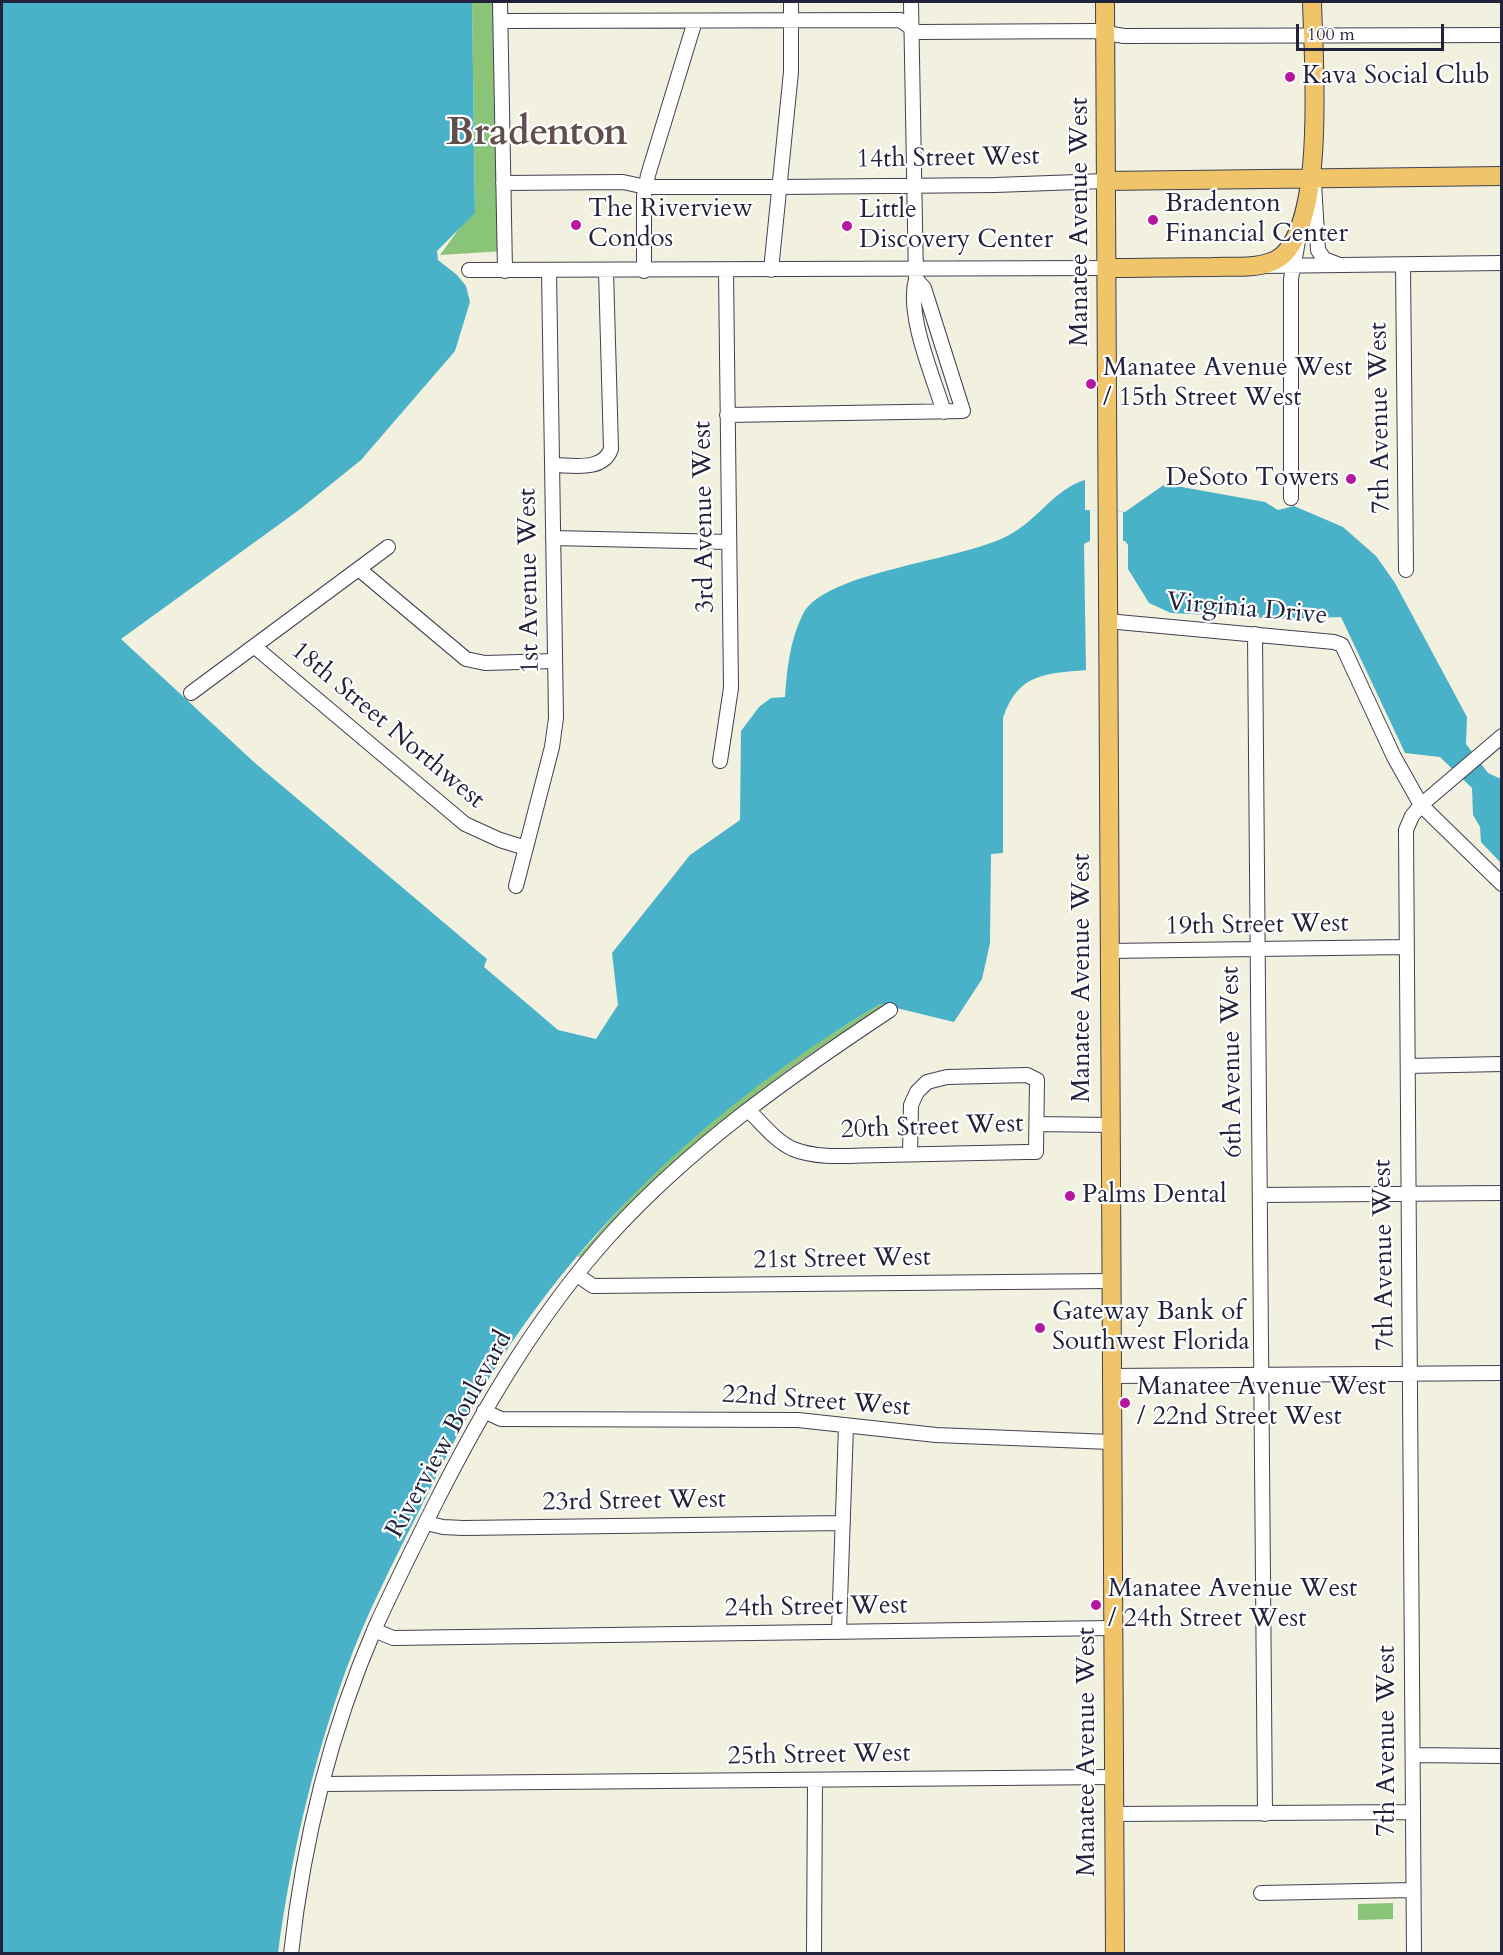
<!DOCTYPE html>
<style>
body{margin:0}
#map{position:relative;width:1503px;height:1955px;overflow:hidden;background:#f2f0de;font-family:Cardo,serif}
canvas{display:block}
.frame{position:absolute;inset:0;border:3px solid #22223b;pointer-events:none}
.scale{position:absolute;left:1296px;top:24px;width:148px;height:27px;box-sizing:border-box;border:3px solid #22223b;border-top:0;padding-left:8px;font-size:18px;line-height:21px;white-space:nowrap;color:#22223b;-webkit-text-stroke:4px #fff;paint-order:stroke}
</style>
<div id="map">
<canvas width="1503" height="1955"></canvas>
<div class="frame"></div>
<div class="scale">100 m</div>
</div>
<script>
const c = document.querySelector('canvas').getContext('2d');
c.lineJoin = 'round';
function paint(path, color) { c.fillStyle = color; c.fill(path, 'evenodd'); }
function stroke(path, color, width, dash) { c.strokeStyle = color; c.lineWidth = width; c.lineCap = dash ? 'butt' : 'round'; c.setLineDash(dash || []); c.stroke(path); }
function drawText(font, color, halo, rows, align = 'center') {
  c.font = font + ' Cardo,serif'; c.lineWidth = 4.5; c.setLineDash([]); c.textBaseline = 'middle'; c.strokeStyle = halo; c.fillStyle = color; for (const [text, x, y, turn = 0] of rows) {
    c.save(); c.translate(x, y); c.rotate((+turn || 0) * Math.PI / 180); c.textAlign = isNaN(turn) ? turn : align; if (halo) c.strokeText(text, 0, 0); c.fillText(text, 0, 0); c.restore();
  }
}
paint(new Path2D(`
 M472,2H500L504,251L440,255L475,207Z
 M880,1004L886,1006C766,1077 674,1155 581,1259L578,1256C600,1232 621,1206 645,1182C714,1112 796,1054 880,1004Z
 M1393,1903V1919L1358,1920V1904Z`), '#89c479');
paint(new Path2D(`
 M2,2H472L475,213L437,251L438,260L457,275L466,286L470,302L455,351L361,460L299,510L121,639L255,763L487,959L484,967L558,1030L596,1039L618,1005L612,953L690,855L740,820L741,731L759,707L771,698L785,697C787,668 790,640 803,614C825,571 962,561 1009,535C1038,520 1053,490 1085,480V510L1125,512L1165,484L1265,502L1278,510L1294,506L1343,527L1376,556L1395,583L1467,717L1466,744L1488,773L1501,779V863L1481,842L1480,827L1473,815L1472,788L1440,757L1405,753L1341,617L1288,619L1171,613L1149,603L1128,569V545L1125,541H1090L1084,544L1086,670C1045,674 1018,673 1003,718V853L991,854L990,943L982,979L954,1022L880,1004C730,1093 599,1209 503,1356C470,1407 444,1461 417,1515C392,1565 365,1617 346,1670C313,1762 291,1856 278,1953L2,1954Z`), '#4ab2c8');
paint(new Path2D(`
 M1090,510L1123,512V541H1090Z`), '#f2f0de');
const minor = new Path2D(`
 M500,2L505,271
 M911,2L916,279C906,315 933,376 944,412
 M501,21L900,20L917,32L1094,31L1124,36L1502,35
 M503,183L623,182L646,187H779L995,185L1106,181
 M1314,184L1318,250L1324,259L1337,264
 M1403,265L1406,570
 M1262,266L1502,263
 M469,270L1107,268
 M771,270L791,72V2
 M644,271V196L648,175L695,21
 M727,415L963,411L924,288L916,279
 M552,465C572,465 603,472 611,449L606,271
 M1291,498V279L1299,236
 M553,538L729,542
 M360,570L466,659L485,663L555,661
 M1107,621L1334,642L1342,645L1394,757L1421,805L1502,884
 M1255,634L1265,1814
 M255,647L465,824L500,840L526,848
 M191,693L388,547
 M720,761L731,688L726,271
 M516,886L552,747L556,718L549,271
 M1108,951L1406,947
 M1408,1066L1502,1064
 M748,1110C762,1123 775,1141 793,1149C820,1160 854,1155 884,1155C931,1154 978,1153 1026,1152H1036L1037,1080L1027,1075L947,1077L927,1082L917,1092L911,1105L910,1154
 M1038,1124L1109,1125
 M1260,1195L1502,1193
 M577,1275L593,1286L1110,1281
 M1111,1376L1502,1373
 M484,1411L501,1419L798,1420L936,1435L1111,1442
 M426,1523L443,1527L463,1528L843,1523
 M374,1630L393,1638L1112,1628
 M839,1631L846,1426
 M1413,1755L1502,1756
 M323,1784L1113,1777
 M1114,1814L1413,1812
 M1261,1893L1413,1890
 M291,1954C303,1843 331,1730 375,1628C394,1586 415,1544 436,1502C484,1407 538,1315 610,1235C691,1146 790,1076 890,1010
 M814,1954L815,1781
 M1414,1954L1406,830L1412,816L1421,805L1502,736`);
const major = new Path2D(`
 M1105,2L1115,1954
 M1106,181L1502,176
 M1107,268C1142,268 1177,267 1212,267C1231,266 1253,269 1271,262C1329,243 1313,54 1312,2`);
stroke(minor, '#414153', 16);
stroke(major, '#414153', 20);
stroke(minor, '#fff', 14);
stroke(major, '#f0c469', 18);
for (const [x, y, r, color] of [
 [1290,77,6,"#b5179e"],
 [1153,220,6,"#b5179e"],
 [576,225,6,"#b5179e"],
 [847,226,6,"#b5179e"],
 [1091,384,6,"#b5179e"],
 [1351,479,6,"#b5179e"],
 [1070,1196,6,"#b5179e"],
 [1040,1328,6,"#b5179e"],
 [1125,1403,6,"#b5179e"],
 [1096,1605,6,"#b5179e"]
]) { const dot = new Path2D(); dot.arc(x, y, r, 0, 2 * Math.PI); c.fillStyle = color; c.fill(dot); stroke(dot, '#fff', 2); }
drawText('26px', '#22223b', '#fff', [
 ["Kava Social Club",1302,77],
 ["Bradenton",1165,205],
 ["Financial Center",1165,235],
 ["The Riverview",588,210],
 ["Condos",588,240],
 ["Little",859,211],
 ["Discovery Center",859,241],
 ["Manatee Avenue West",1103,369],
 ["/ 15th Street West",1103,399],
 ["DeSoto Towers",1339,479,"right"],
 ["Palms Dental",1082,1196],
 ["Gateway Bank of",1052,1313],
 ["Southwest Florida",1052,1343],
 ["Manatee Avenue West",1137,1388],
 ["/ 22nd Street West",1137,1418],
 ["Manatee Avenue West",1108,1590],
 ["/ 24th Street West",1108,1620]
], 'left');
drawText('26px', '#22223b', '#fff', [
 ["14th Street West",948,159,-1],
 ["Manatee Avenue West",1081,222,-90],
 ["7th Avenue West",1381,418,-91],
 ["3rd Avenue West",705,517,-91],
 ["1st Avenue West",530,581,-91],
 ["Virginia Drive",1247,610,5],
 ["18th Street Northwest",387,726,40],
 ["19th Street West",1257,926,-1],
 ["Manatee Avenue West",1083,978,-90],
 ["6th Avenue West",1233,1062,-91],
 ["20th Street West",932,1128,-2],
 ["7th Avenue West",1385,1255,-91],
 ["21st Street West",842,1260,-1],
 ["22nd Street West",816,1402,4],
 ["Riverview Boulevard",450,1435,-61],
 ["23rd Street West",634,1502,-1],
 ["24th Street West",816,1608,-1],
 ["7th Avenue West",1388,1741,-90],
 ["Manatee Avenue West",1088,1752,-90],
 ["25th Street West",819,1756,-1]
]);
drawText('bold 38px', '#614e4d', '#fff', [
 ["Bradenton",537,135]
]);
</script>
